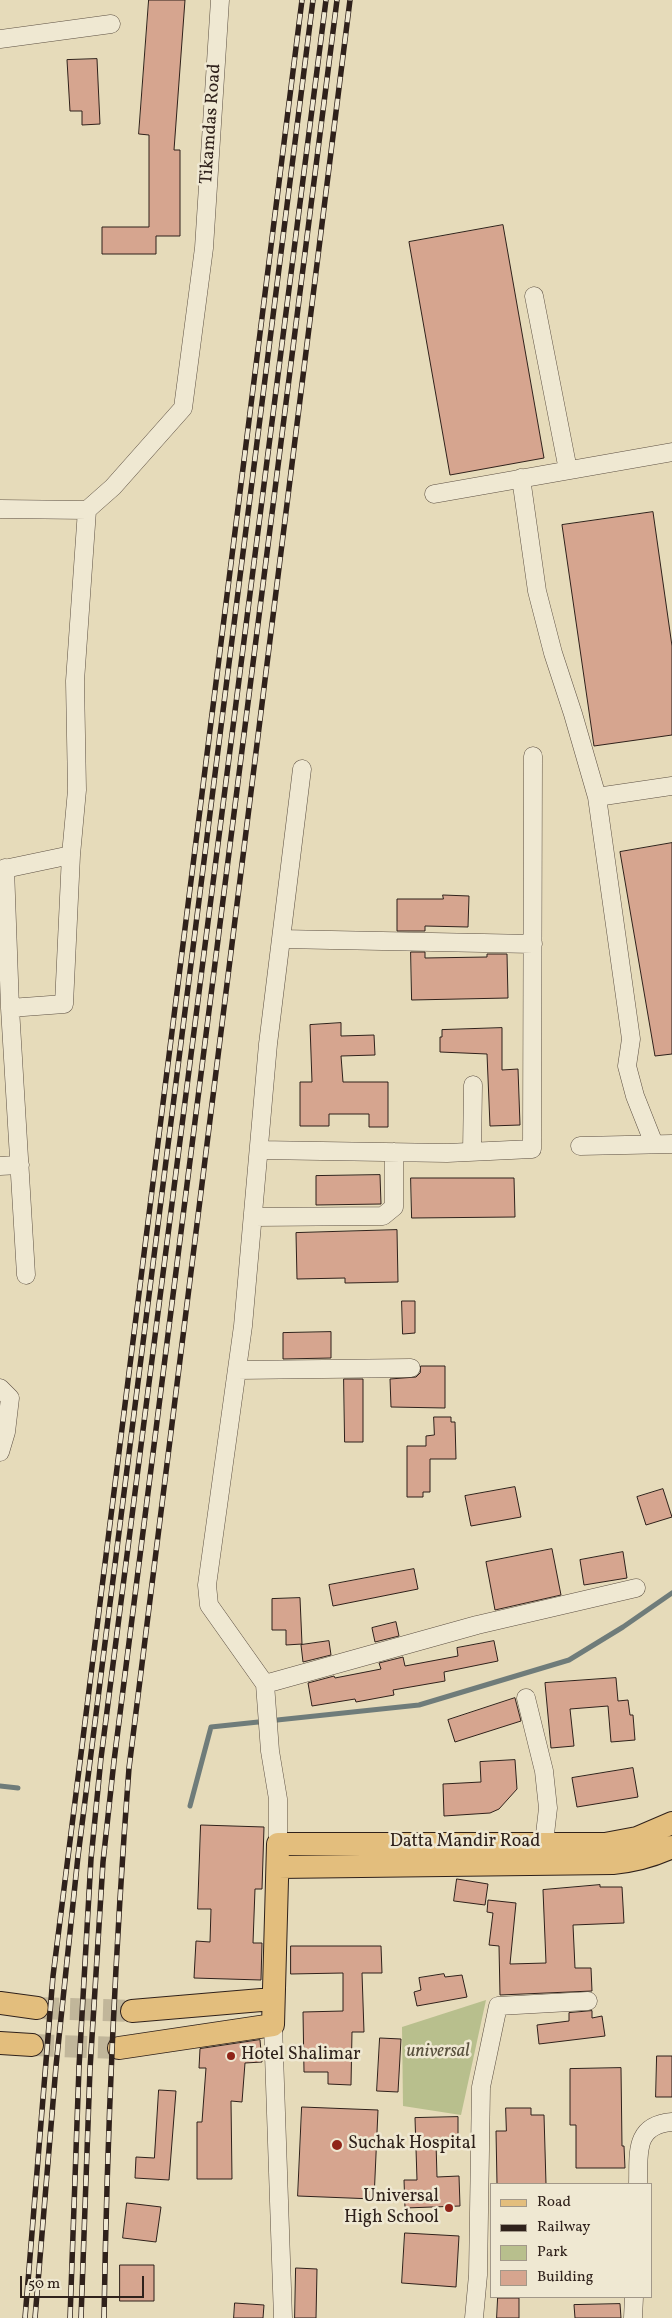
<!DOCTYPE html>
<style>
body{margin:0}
#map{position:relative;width:672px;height:2318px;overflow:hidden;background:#e6dbba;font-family:Vollkorn,serif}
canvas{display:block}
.legend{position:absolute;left:490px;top:2183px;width:162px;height:115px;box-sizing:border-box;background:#efe8d2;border:1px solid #a29889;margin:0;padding:6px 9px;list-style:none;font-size:15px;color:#2f211b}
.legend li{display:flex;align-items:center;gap:10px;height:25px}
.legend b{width:25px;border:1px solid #a29889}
.scale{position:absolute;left:20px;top:2276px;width:124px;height:22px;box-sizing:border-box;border:2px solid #2f211b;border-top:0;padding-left:6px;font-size:15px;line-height:18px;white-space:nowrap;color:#2f211b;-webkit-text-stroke:4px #efe8d2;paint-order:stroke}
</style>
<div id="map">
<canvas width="672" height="2318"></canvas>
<ul class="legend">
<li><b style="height:6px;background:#e3be7d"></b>Road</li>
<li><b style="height:6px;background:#2f211b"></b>Railway</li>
<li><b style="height:14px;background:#b8bf8d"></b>Park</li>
<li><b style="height:14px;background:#d6a58f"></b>Building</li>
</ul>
<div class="scale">50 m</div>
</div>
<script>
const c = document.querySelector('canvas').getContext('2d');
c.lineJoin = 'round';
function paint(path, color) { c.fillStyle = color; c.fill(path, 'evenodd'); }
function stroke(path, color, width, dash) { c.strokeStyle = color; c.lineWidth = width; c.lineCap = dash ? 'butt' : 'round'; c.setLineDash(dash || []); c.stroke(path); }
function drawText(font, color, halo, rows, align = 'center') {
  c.font = font + ' Vollkorn,serif'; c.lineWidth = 5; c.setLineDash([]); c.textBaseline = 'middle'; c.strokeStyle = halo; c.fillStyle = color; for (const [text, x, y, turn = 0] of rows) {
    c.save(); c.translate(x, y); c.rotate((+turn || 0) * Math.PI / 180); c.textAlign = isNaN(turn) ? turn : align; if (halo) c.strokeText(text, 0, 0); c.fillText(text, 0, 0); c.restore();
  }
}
paint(new Path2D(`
 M486,2000L461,2115L403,2106L402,2027Z`), '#b8bf8d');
stroke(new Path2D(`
 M0,1786L18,1788
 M190,1806L211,1727L419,1705L569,1660L623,1627L672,1593`), '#6f7c7a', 5);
const building = new Path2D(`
 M149,0H185L174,150H180V236H156V254H102V227H149V135L139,134Z
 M97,59L100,124L82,125V111H70L67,60Z
 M503,225L544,458L450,475L409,242Z
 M653,512L672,646V735L594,746L562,525Z
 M672,843V1054L655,1056L620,852Z
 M443,895L469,896L468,927L425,926V931H397V899H443Z
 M411,952H425V958L487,957V954H507L508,998L412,1000Z
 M341,1023V1036L374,1035L375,1055L341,1056L343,1082H388V1127H369V1114H329V1126H300V1082H312L310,1025Z
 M502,1028V1070L518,1069L520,1125L490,1126L487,1054L440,1052V1037H442V1030Z
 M380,1175L381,1204L316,1205V1176Z
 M411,1178H514L515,1217L412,1218Z
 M397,1230L398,1282L345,1283V1278L297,1279L296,1233Z
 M402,1301H415V1333L403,1334Z
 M331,1332V1358L283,1359V1333Z
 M421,1366H445V1408L391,1407L390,1379L416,1377L420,1373Z
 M344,1379H363V1442H345Z
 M434,1417H451V1422H455L456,1459H430V1492H423V1497H407V1446H426V1436L434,1435Z
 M515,1487L521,1517L471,1526L465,1496Z
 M663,1489L672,1517L646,1525L637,1497Z
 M552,1549L561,1595L495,1610L486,1562Z
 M623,1552L627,1578L584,1585L580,1560Z
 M414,1569L418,1589L333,1606L329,1585Z
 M300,1598L302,1644L286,1645V1630H272V1599Z
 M396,1622L399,1636L375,1642L372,1628Z
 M329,1641L331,1655L303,1662L301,1645Z
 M494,1641L498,1661L444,1672L445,1681L393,1690L394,1695L356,1702L355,1699L312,1706L308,1683L334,1676L335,1678L381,1669L379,1663L403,1657L405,1666L458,1656L457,1648Z
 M616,1678L618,1701L628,1700L630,1715H633L635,1740L611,1742L608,1706L570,1709L574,1746L551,1748L545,1683Z
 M515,1698L521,1721L455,1742L448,1720Z
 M515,1760L517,1789L499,1809L490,1813L444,1816L443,1784L481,1782L480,1762Z
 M633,1768L638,1797L577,1807L572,1778Z
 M201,1825L264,1827L262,1889H255L253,1943H262L261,1980L194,1978L196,1941L210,1942L211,1909H198Z
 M457,1879L488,1884L485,1905L454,1901Z
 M600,1885V1887H622L624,1923L573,1925L575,1968H591L592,1991L500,1995L499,1946L489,1945L493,1913L487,1912L488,1900L516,1903L510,1964L546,1963L543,1890Z
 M291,1946H381L382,1973H362L364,2032H352L351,2085L328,2084V2072H304L303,2012L343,2011V1973L291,1974Z
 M444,1974L445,1977L462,1975L467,1997L417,2006L414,1992L421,1990L419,1978Z
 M592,2011V2018L602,2016L605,2036L539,2044L537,2025L569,2021V2013Z
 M380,2038L401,2039L398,2092L377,2091Z
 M260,2040L262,2062L245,2063L242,2102L231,2101L232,2179H197V2122H202L206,2068H199L200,2049Z
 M657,2056H672V2097H656Z
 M621,2068L622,2146H624L625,2168H576V2125H570V2069Z
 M159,2090L176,2091L169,2180L135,2178L136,2157L154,2158Z
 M302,2107L378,2110L374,2199L298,2196Z
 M506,2108H531V2115H544L546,2184H497L496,2131H506Z
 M458,2117V2142L436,2143L437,2177L459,2176L460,2206L405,2208L404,2180H417L415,2118Z
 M127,2203L161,2207L156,2242L123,2238Z
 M405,2233L459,2236L456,2287L402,2283Z
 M120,2265H154V2301H120Z
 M296,2268L317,2269L316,2318H295Z
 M498,2298H519V2318H497Z
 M235,2303L264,2305L263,2318H234Z
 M620,2304L621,2318H575L574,2305Z`);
paint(building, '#d6a58f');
stroke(building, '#2f211b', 1);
stroke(new Path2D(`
 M37,2008L132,2011
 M32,2045L119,2048`), '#c1b69a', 22, [22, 11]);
const minor = new Path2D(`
 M0,39L111,24
 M534,296L568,470
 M521,478L537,591L553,653L573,714L597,797
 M434,494L672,452
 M0,509L87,510L75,681L77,790L71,855L0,870
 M87,510L113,487L183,408L204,248L220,0
 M5,868L10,1008L64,1004L71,855
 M281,939L533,944
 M10,1008L26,1275
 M654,1144L635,1096L627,1066L631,1039L597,797L672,786
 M580,1146L672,1144
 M259,1150L447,1153L532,1149L533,756
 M472,1152L473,1085
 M0,1166L20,1165
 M253,1217L383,1216L394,1207V1152
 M237,1370L411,1368
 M0,1388L10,1398L6,1432L0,1452
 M265,1684L477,1625L636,1588
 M526,1698L544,1771L548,1808L544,1843
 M278,1844V1799L270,1751L265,1684L209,1605L207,1585L243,1326L268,1044L302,769
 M273,2025L283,2318
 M638,2184C639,2155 633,2125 672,2122
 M474,2318L478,2275L481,2087L498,2006L588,2001
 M633,2318L634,2297`);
const major = new Path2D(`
 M278,1867L613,1863C634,1861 653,1856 672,1847
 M0,2003L37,2008
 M132,2011L273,1999
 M0,2043L32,2045
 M119,2048L273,2025L278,1844H605L637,1838L672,1823`);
stroke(minor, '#5d5043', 19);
stroke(major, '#2f211b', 24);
stroke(minor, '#efe8d2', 18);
stroke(major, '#e3be7d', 22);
const rail = new Path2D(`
 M25,2318L53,1976L302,0
 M35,2318L56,2066L78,1856L313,0
 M70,2318L79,2067L91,1859L101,1758L326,0
 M81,2318L90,2069L103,1862L114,1761L337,0
 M104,2318C107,2134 115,1951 129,1768L350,0`);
stroke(rail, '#2f211b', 5.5);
stroke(rail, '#efe8d2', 4, [11]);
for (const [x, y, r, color] of [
 [231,2056,5,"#8f2418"],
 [337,2145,6,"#8f2418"],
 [449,2208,5,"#8f2418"]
]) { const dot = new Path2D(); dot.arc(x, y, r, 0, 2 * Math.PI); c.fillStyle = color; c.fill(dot); stroke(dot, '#efe8d2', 2); }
drawText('18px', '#2f211b', '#efe8d2', [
 ["Tikamdas Road",212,124,-86],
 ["Datta Mandir Road",465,1843]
]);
drawText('italic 18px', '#58503d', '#efe8d2', [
 ["universal",438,2053]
]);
drawText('18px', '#2f211b', '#efe8d2', [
 ["Hotel Shalimar",241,2056],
 ["Suchak Hospital",348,2145],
 ["Universal",439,2198,"right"],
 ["High School",439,2219,"right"]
], 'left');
</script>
